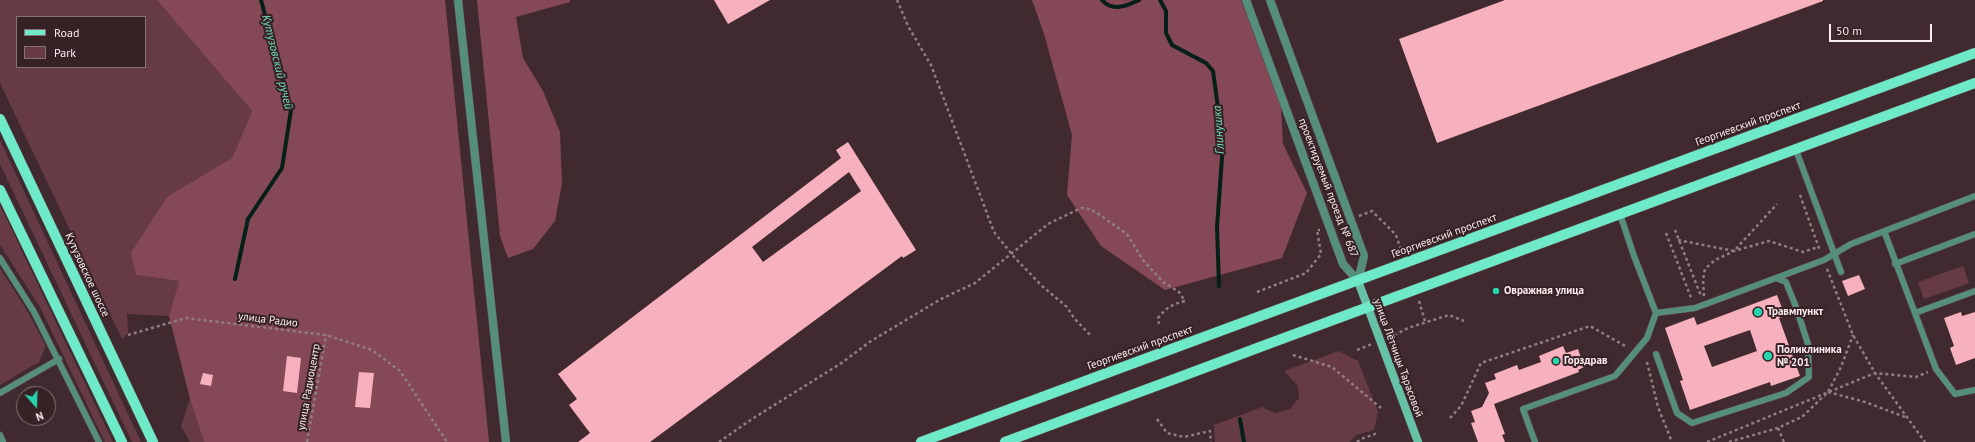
<!DOCTYPE html>
<meta charset="utf-8">
<style>
body{margin:0}
#map{position:relative;width:1975px;height:442px;overflow:hidden;background:#402a2f;font-family:"PT Sans",sans-serif}
canvas{display:block}
.legend{position:absolute;left:16px;top:16px;width:130px;height:52px;box-sizing:border-box;background:#362125;border:1px solid #857276;margin:0;padding:5px 7px;list-style:none;font-size:12px;color:#fbecef}
.legend li{display:flex;align-items:center;gap:8px;height:20px}
.legend b{width:20px;border:1px solid #857276}
.north{position:absolute;left:16px;top:386px;width:40px;height:40px;box-sizing:border-box;background:#362125;border:1px solid #857276;border-radius:50%;rotate:160deg;font-size:11px;font-weight:700;line-height:16px;text-align:center;color:#fbecef}
.north::after{content:'';display:block;margin:auto;width:14px;height:18px;background:#26d5ae;clip-path:polygon(50% 0,100% 100%,50% 72%,0 100%)}
.scale{position:absolute;left:1829px;top:24px;width:103px;height:18px;box-sizing:border-box;border:2px solid #fbecef;border-top:0;padding-left:5px;font-size:12px;line-height:14px;white-space:nowrap;color:#fbecef;-webkit-text-stroke:3px #362125;paint-order:stroke}
</style>
<div id="map">
<canvas width="1975" height="442"></canvas>
<ul class="legend">
<li><b style="height:5px;background:#6feac8"></b>Road</li>
<li><b style="height:11px;background:#663b45"></b>Park</li>
</ul>
<div class="north">N</div>
<div class="scale">50 m</div>
</div>
<script>
const c = document.querySelector('canvas').getContext('2d');
c.lineJoin = 'round';
function paint(path, color) { c.fillStyle = color; c.fill(path, 'evenodd'); }
function stroke(path, color, width, dash) { c.strokeStyle = color; c.lineWidth = width; c.lineCap = dash ? 'butt' : 'round'; c.setLineDash(dash || []); c.stroke(path); }
function drawText(font, color, halo, rows, align = 'center') {
  c.font = font + ' "PT Sans",sans-serif'; c.lineWidth = 4; c.setLineDash([]); c.textBaseline = 'middle'; c.strokeStyle = halo; c.fillStyle = color; for (const [text, x, y, turn = 0] of rows) {
    c.save(); c.translate(x, y); c.rotate((+turn || 0) * Math.PI / 180); c.textAlign = isNaN(turn) ? turn : align; if (halo) c.strokeText(text, 0, 0); c.fillText(text, 0, 0); c.restore();
  }
}
paint(new Path2D(`
 M0,0H157L252,111L232,158L202,177L136,275L179,281L169,316L127,314L128,333L122,339L0,83ZM17,17H145V67H17Z
 M0,140L141,442H132L0,164Z
 M0,205L113,442H105L40,307L0,245Z
 M1963,266L1969,283L1924,299L1918,282Z
 M0,268L29,314L46,346L39,362L0,385Z
 M1339,351L1358,361L1378,412L1374,430L1356,435L1350,442H1215L1214,425L1262,407L1275,413L1290,409L1299,398L1298,386L1284,371Z
 M190,399L204,442H190L181,426Z`), '#663b45');
paint(new Path2D(`
 M157,0H445L489,442H204L190,399L169,316L179,281L136,275L131,253L167,197L232,158L252,111Z
 M477,0H570V2L516,17L523,58L543,91L560,132L562,184L555,221L533,249L508,258L500,236Z
 M1032,0H1241L1281,107L1283,144L1307,193L1282,258L1165,290L1101,246L1067,195L1072,135L1044,34Z`), '#854857');
stroke(new Path2D(`
 M1102,0C1112,12 1127,6 1139,0
 M1160,0L1166,11V33L1172,45L1206,63L1213,71L1223,144L1217,227L1219,286
 M235,279L248,219L282,168L291,110L261,0
 M1240,419L1244,442`), '#061f18', 4);
paint(new Path2D(`
 M714,0H770L728,24Z
 M1505,0H1823V1L1437,143L1399,39Z
 M848,142L916,250L903,258L902,256L650,442H578L590,433L569,405L577,399L558,374L841,158L836,150ZM849,172L861,191L763,262L752,247Z
 M1859,275L1865,289L1848,296L1842,281Z
 M1777,295L1785,316L1779,318L1800,376L1771,386L1770,382L1690,410L1680,381L1683,380L1665,328L1694,317L1697,325ZM1750,330L1757,351L1712,367L1704,346Z
 M1961,312L1962,316L1975,312V358L1956,365L1950,348L1954,346L1944,318Z
 M1563,346L1566,353L1578,349L1584,367L1578,370L1579,372L1494,404L1505,434L1502,435L1505,442H1478L1471,423L1475,422L1471,411L1482,407L1489,393L1485,383L1496,379L1494,374L1517,365L1519,370L1541,362L1539,356Z
 M287,356L301,358L297,393L283,391Z
 M359,372L374,373L370,408L355,407Z
 M203,373L213,375L211,386L200,384Z`), '#f6b0be');
const lane = new Path2D(`
 M1796,150L1841,272
 M1620,214L1634,256L1656,313L1695,308L1776,278L1786,282L1796,307L1808,344L1809,377L1786,393L1692,423L1677,413L1656,354
 M1884,231L1936,369L1955,394L1975,390
 M0,258L34,312L99,442
 M1895,264L1975,234
 M1776,278L1824,260L1851,244L1975,196
 M1915,313L1975,291
 M0,393L59,359
 M0,435L3,442
 M1535,442L1523,409L1615,376L1647,338L1656,313`);
const street = new Path2D(`
 M458,0L506,442
 M1246,0L1343,264L1358,281
 M1270,0L1364,256L1358,281`);
const secondary = new Path2D(`
 M1358,281L1418,442`);
const primary = new Path2D(`
 M0,119L153,442
 M0,190L122,442
 M1266,314L1975,53
 M1268,344L1975,83
 M921,442L1177,347
 M1005,442L1180,377`);
stroke(lane, '#5e494e', 7);
stroke(street, '#5e494e', 9);
stroke(secondary, '#5e494e', 9);
stroke(primary, '#5e494e', 11);
stroke(new Path2D(`
 M897,0L908,26L931,65L994,232L1015,258L1042,286L1067,307L1074,318L1091,336
 M1800,195L1820,251
 M1359,216L1372,211L1396,235L1402,253
 M1675,230L1701,296
 M1666,233L1692,300
 M1678,240L1734,251L1777,204
 M1827,269L1853,335L1875,373L1925,442
 M1257,292L1306,273L1321,254L1317,230H1320
 M1704,296L1703,280L1705,269L1715,260L1734,251L1769,241L1803,252L1818,247
 M1419,301L1425,321
 M128,335L186,318L326,335L372,350L400,371L447,442
 M1389,338L1408,328L1449,315L1464,321
 M1357,350L1372,344
 M1293,355L1332,367L1381,408
 M1647,362L1658,407L1672,442
 M1828,392L1865,402L1905,417
 M1450,418L1461,406L1481,363L1590,326L1627,347
 M1157,419L1167,433L1184,437L1210,431L1211,442
 M1778,428L1784,442
 M307,442L326,335
 M719,442L752,419L840,364L871,341L941,299L975,283L1048,224L1081,208L1089,209L1097,213L1127,234L1143,260L1163,282L1179,292L1185,301C1172,304 1166,308 1158,318L1159,324
 M1357,442L1361,439L1378,433
 M1707,442L1875,373L1916,377L1928,372
 M1729,442L1778,428L1802,417L1828,392L1841,367L1853,335`), '#917e82', 2.5, [3, 3]);
stroke(lane, '#568e7d', 6);
stroke(street, '#568e7d', 8);
stroke(secondary, '#65c2a7', 8);
stroke(primary, '#6feac8', 10);
const primaryBridge = new Path2D(`
 M1177,347L1266,314
 M1180,377L1268,344`);
stroke(primaryBridge, '#5e494e', 11, []);
stroke(primaryBridge, '#6feac8', 10);
for (const [x, y, r, color] of [
 [1496,291,4,"#26d5ae"],
 [1758,312,5,"#26d5ae"],
 [1768,356,5,"#26d5ae"],
 [1556,361,4,"#26d5ae"]
]) { const dot = new Path2D(); dot.arc(x, y, r, 0, 2 * Math.PI); c.fillStyle = color; c.fill(dot); stroke(dot, '#362125', 1.5); }
drawText('11px', '#fbecef', '#362125', [
 ["Георгиевский проспект",1748,124,-20],
 ["проектируемый проезд № 687",1328,188,69],
 ["Георгиевский проспект",1444,236,-20],
 ["Кутузовское шоссе",87,275,65],
 ["улица Радио",268,320,7],
 ["Георгиевский проспект",1140,348,-20],
 ["улица Лётчицы Тарасовой",1398,358,70],
 ["улица Радиоцентр",309,387,-80]
]);
drawText('bold 11px', '#fbecef', '#362125', [
 ["Овражная улица",1504,291],
 ["Травмпункт",1767,312],
 ["Поликлиника",1777,350],
 ["№ 201",1777,363],
 ["Горздрав",1564,361]
], 'left');
drawText('italic 12px', '#6edfbf', '#362125', [
 ["Кутузовский ручей",277,62,76],
 ["Глинушка",1219,130,-94]
]);
</script>
